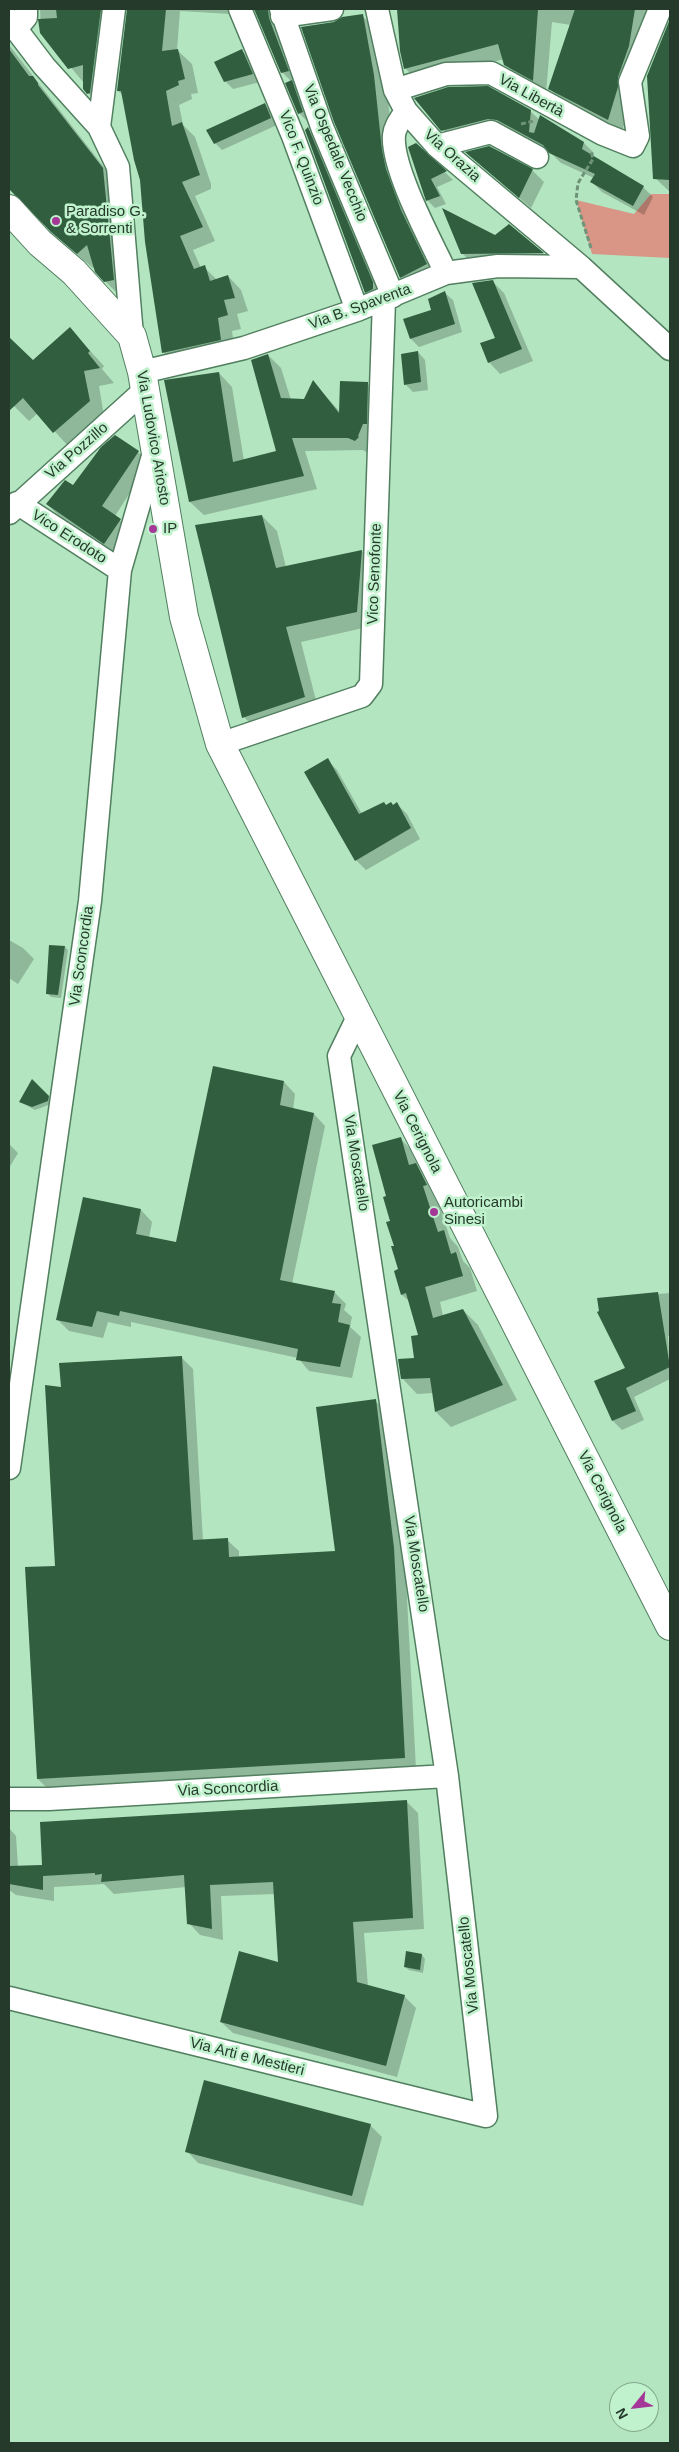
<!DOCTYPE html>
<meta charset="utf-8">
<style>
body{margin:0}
#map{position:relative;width:679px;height:2452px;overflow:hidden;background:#b3e5c0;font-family:Helvetica,sans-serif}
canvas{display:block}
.frame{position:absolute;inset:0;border:10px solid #263a2c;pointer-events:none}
.north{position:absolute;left:609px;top:2382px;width:50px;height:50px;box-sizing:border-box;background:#c0f2cd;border:1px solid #82a88d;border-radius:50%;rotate:241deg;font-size:14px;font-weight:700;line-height:20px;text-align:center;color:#263a2c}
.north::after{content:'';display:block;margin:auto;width:18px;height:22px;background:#a43797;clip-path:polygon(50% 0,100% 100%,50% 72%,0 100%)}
</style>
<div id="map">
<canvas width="679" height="2452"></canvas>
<div class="frame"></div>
<div class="north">N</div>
</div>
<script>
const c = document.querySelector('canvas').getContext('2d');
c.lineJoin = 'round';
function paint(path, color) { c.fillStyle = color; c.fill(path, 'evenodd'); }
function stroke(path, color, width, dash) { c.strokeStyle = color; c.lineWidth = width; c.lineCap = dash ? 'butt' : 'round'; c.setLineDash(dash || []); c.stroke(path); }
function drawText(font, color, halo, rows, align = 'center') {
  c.font = font + ' Helvetica,sans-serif'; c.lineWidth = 5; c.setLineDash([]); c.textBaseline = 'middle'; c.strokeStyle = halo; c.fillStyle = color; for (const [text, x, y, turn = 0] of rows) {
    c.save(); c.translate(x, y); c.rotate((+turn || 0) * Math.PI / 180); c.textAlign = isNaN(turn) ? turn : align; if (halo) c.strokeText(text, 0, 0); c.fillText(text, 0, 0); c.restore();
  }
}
paint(new Path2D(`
 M651,194H670V258L592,254L576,200L634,214Z`), '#d99585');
paint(new Path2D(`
 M40,9H229L231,14L180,11L177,50L192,64L198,93L191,94L192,99L179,105L183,125L195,137L211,184V189L195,196L215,241L193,250L201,268L204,267L217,280L228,276L241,290L248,311L237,314L241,329L232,331L235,353L177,366L163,352L141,179L124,96L118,91L128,10L122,11L102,107L84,89V83L41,32Z
 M255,9H343L306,15L291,10L302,85L296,86L307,97L314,128L299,113L292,82L282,72Z
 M398,9H651L622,133L564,103L550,89L571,25L552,22L546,93L520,79L506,65L504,59L419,82L405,68L401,51Z
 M362,16L376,29L387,90L395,164L439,277L414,291L401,277L334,23Z
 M670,22V192L655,178L648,76Z
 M9,45L117,184L120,296L105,281L95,266L93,268L67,246L9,187Z
 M242,51L250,58L260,82L233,89L225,81Z
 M416,98L530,111L540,120L584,143L594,153L593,157L643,187L653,197L644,215L602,192L592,182L594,178L561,163L551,153L508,130L453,141Z
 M265,105L272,112L277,125L222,150L215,143Z
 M308,129L323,144L388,299L381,307L366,292Z
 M416,144L453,180L437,187L446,204L435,208L427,200L409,146Z
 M467,153L532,170L544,182L531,208Z
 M509,225L544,254L550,261H470L462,253L495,237Z
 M492,281L504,293L533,361L500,374L489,362L496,339Z
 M445,293L453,300L462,332L419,347L411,339L405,320L432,310Z
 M70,329L104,366L102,369L114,383L99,386L104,416L69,447L38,413L29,421L9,401V338L33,362Z
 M418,352L425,360L428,390L413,392L405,384Z
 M268,355L281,368L291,400L305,401L313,382L341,413L368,384L381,397L369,454L363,450L305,451L317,489L204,515L190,502L219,373L232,387L244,461L278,452Z
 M138,452L149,463L115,516L132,531L116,555L59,516L47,504L74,487Z
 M262,516L277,531L286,567L362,551L377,566L372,626L301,642L319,712L259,732L244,717Z
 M327,760L337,770L362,814L397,804L407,814L420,839L366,870L356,860Z
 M9,940L23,948L34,959L18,984L9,978Z
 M65,947L68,950L61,998L51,997L47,993Z
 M32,1081L52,1100L51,1104L35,1110L20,1102Z
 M284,1082L295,1094L293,1110L314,1114L325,1126L292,1284L334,1292L346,1304L344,1310L352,1317L350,1327L361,1337L352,1378L309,1371L298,1358L131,1322V1327L108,1322L103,1338L69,1331L58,1320L141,1210L152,1222L149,1238L177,1243Z
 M400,1138L415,1154L420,1169L431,1180L450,1238L458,1247L463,1261L470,1268L477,1291L440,1302L443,1316L463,1310L478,1325L517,1400L451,1427L436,1412L433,1393L417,1394L402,1378L415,1359L420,1336L410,1302L402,1295L395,1271L399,1270L388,1197Z
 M9,1144L18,1153L9,1168Z
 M670,1293V1336H668L670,1379L634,1397L644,1420L622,1430L613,1421L596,1382L627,1368L600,1311L599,1299Z
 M181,1357L193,1369L203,1541L227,1540L239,1551V1557L336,1552L375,1401L387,1412L405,1560L416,1769L50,1791L38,1779L56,1567L62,1388Z
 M406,1801L418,1813L424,1929L364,1933L368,1987L404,1996L416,2008L397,2077L233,2033L221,2022L280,1963L275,1894L221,1896L223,1940L200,1935L189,1923L186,1887L114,1894L104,1884L54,1887V1901L16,1895L9,1890V1828L16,1836L18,1867L43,1866Z
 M422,1955L425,1959L423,1973L409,1970L405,1967Z
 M370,2125L382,2137L363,2206L198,2163L187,2151Z`), '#0003');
paint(new Path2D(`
 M56,9H101L90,93L87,94L83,89V65L68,69L40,33L38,19L57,18Z
 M127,9H166L162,51L178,49L185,79L178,81L179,85L166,91L172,126L182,122L200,175L182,182L203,227L180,236L194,269L205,265L210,281L228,275L235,298L224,300L228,315L218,318L221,340L162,353L145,242L140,180L134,160L121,91H117Z
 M254,9H268L269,18L289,71L281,73Z
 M397,9H538L533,81L504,65L498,44L404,69L400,51Z
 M575,9H635L629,46L618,77V87L608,120L548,89Z
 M363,14L374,75L382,150L386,169L401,210L427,264L400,278L334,122L301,27L334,22L342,17Z
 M670,19V180L653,179L647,76Z
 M9,49L29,76H33L38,83V85L103,168L114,280L104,282L95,272L87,245L77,254L51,232L9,189Z
 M242,49L253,74L224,82L214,62Z
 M292,80L303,112L298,114L285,83Z
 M488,86L531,110L529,132L534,133L540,115L584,142L582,149L644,186L633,206L590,182L595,174L549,153L543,145L497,120L488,119L441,131L414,98L448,87Z
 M265,103L271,118L214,144L206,130Z
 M308,127L373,282V289L365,293L305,130Z
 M416,143L447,171L431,179L440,196L426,201L408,147Z
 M489,146L533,169L519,198L465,152Z
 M442,208L495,235L509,224L544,253L461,254Z
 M493,280L522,349L488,363L480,343L495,338L472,283Z
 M445,291L455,324L410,339L403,319L431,310L428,299Z
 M70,327L90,351L88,353L100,368L84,371L90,401L53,433L23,398L9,411V337L33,360Z
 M418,351L421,382L404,385L401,354Z
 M268,354L281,398L304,399L313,380L339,413L340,381L368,382L367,424H363L358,436L359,437L355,441L348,438H292L304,476L189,502L164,380L219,372L233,462L276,451L251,360Z
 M115,435L139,451L102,506L121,519L104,544L46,504L65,480L73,485L101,447Z
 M262,515L276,568L362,550L357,612L286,627L305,697L242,718L195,525Z
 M328,758L359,814L384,802L386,805L391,802L393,805L397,802L411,828L355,861L304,772Z
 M49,945L65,946L58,995L46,994Z
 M213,1066L284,1081L280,1105L314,1113L280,1280L335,1291L332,1303L341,1304L338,1322L350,1325L340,1367L296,1360L298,1349L120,1311L119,1316L97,1311L92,1327L56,1320L83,1197L141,1209L136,1234L176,1242Z
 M32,1079L49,1096L48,1101L32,1107L19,1102Z
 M401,1137L409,1165L416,1163L427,1185L423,1186L438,1232L444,1230L451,1254L456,1252L463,1276L425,1287L433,1318L463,1309L503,1385L435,1412L430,1378L401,1379L398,1359L414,1358L411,1336L418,1335L406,1293L401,1295L394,1271L398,1269L391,1246H394L386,1222L390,1221L383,1197L386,1196L372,1145Z
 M658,1292L670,1367L626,1388L636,1411L612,1421L594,1381L625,1368L597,1312L599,1311L597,1298Z
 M182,1356L193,1540L228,1538L229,1557L335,1551L316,1407L376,1399L394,1548L405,1758L37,1779L25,1567L55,1566L45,1385L61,1387L59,1363Z
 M407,1800L413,1918L353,1922L357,1982L405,1995L386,2066L220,2022L239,1951L278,1962L273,1882L210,1885L212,1929L187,1924L184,1875L101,1882L102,1874L95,1875V1873L43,1876V1890L9,1884V1866L42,1865L40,1822Z
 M406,1951L422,1954L420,1970L404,1967Z
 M204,2080L371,2124L352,2196L185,2152Z`), '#305e3f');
const minor = new Path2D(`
 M240,9L293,136L357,310
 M281,9L322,127L393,296
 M377,9L395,90L406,111L437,146L581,267L670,349
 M282,16L332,9
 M9,20L44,66L99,127L118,167L132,336
 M16,29L26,17V9
 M395,90L446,74L491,73L603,134L633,146L638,136L630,82L660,9
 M406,111C401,119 395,126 394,135C391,168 431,241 446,273
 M99,127L114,9
 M437,146L491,132L537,157
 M142,372L244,348L357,310L446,273L498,266L581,267
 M17,503L120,570
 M9,513L145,390
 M220,744L362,696L371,684L384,300
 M9,1468L90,901L120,570L155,449
 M9,1799H49L447,1776
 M9,1998L486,2116L447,1776L339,1056L358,1017`);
const tertiary = new Path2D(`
 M9,209L40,243L74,272L132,336L142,372L184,617L220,744L670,1626`);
stroke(minor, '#517f5f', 25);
stroke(tertiary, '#517f5f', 30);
stroke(new Path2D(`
 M521,124L534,121
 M591,248L576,200L578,183L593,159L591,151`), '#6f9379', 3, [5, 2.5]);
stroke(minor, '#fff', 22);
stroke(tertiary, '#fff', 28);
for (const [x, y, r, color] of [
 [56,221,5,"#a43797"],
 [153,529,5,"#a43797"],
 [434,1212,5,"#a43797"]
]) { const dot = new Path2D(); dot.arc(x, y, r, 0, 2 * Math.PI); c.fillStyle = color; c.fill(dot); stroke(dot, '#c0f2cd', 2); }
drawText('15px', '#263a2c', '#c0f2cd', [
 ["Via Libertà",531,96,29],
 ["Via Ospedale Vecchio",335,153,68],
 ["Via Orazia",452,156,42],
 ["Vico F. Quinzio",301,158,69],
 ["Via B. Spaventa",360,307,-20],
 ["Via Ludovico Ariosto",153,438,80],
 ["Via Pozzillo",77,451,-41],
 ["Vico Erodoto",69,537,33],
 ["Vico Senofonte",375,574,-88],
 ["Via Sconcordia",82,956,-82],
 ["Via Cerignola",417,1132,63],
 ["Via Moscatello",356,1163,81],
 ["Via Cerignola",602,1492,63],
 ["Via Moscatello",416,1564,81],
 ["Via Sconcordia",228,1789,-3],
 ["Via Moscatello",469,1965,-96],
 ["Via Arti e Mestieri",247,2057,14]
]);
drawText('15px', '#263a2c', '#c0f2cd', [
 ["Paradiso G.",66,212],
 ["& Sorrenti",66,229],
 ["IP",163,529],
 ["Autoricambi",444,1203],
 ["Sinesi",444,1220]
], 'left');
</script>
